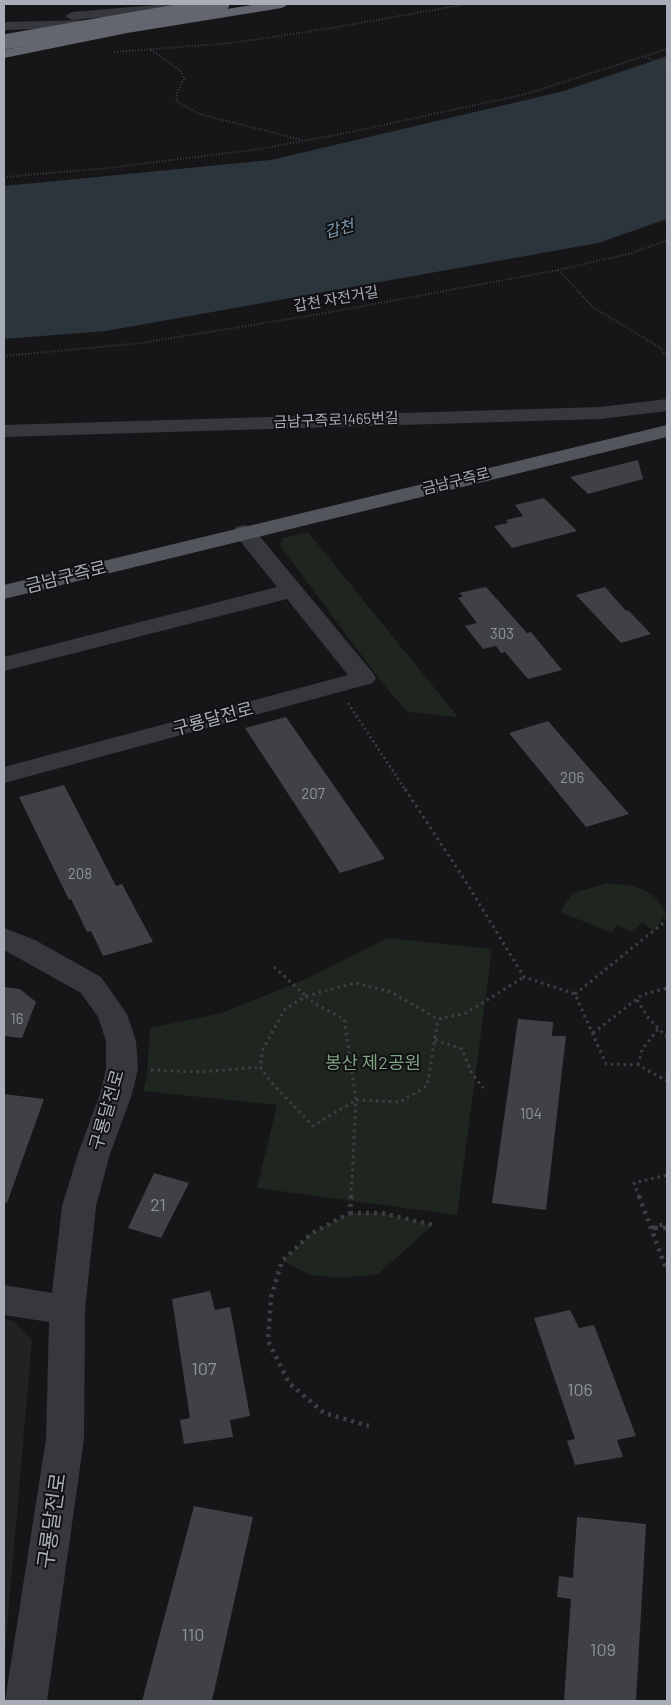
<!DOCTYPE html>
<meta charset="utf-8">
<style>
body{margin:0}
#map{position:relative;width:671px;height:1705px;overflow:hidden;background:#161618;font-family:Barlow,sans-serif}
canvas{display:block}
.frame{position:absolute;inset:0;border:5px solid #a8adb8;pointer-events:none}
</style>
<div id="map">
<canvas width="671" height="1705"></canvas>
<div class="frame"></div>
</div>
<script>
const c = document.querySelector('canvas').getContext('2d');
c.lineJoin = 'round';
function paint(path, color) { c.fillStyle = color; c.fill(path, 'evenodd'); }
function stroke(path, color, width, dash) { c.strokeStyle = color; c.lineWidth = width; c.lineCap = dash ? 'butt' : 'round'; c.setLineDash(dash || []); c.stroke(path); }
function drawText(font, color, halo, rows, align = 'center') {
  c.font = font + ' Barlow,"Noto Sans KR",sans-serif'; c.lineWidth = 4; c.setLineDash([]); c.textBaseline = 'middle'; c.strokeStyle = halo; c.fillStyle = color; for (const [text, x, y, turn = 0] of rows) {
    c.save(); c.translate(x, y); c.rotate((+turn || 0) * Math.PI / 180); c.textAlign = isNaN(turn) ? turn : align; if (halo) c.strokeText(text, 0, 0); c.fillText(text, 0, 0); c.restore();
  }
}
paint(new Path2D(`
 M4,1319L13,1321L32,1340L4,1663Z`), '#222225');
paint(new Path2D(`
 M308,532L458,717L408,712L383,684L280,546L283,538Z
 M608,883C636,887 652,885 666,914L654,931L642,923L633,932L616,925L612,933L560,912L573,893Z
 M388,938L492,949L457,1215L257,1188L277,1105L143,1091L147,1077L150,1028L222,1013L306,979Z
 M350,1213H382L433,1225L378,1274L343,1278L311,1275L282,1261L312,1233Z`), '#1e261f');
paint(new Path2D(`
 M667,56V219L598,243L106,331L4,339V186L271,160L564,91Z`), '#2c353c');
paint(new Path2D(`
 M638,460L643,479L588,494L570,477Z
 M544,498L577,531L512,548L494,526L508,523L506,520L523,516L515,505Z
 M486,587L527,633L531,632L562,670L528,679L505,652L501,653L496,646L483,649L465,626L477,623L458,598L463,596L459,593Z
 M605,587L626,611L628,610L651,634L621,643L576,595Z
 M286,717L385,859L340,873L245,728Z
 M548,721L629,814L586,827L509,733Z
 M64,785L116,886L122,884L153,942L103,956L91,931L87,932L71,899L69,900L19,797Z
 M4,987L20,989L36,1002L22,1038L4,1036Z
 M518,1019L553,1022L552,1036H566L546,1210L492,1203Z
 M4,1094L44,1099L7,1203L4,1202Z
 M154,1173L189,1183L161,1238L128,1228Z
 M210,1291L215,1310L230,1307L250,1416L230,1420L233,1437L184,1444L180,1420L190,1418L172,1299Z
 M570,1310L579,1328L594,1325L636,1436L617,1440L623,1457L575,1465L567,1441L575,1439L534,1318Z
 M194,1506L253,1517L212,1701H142Z
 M577,1517L646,1524L636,1701H564L571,1599L557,1597L559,1576L573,1578Z`), '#404145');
stroke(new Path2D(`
 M151,50L181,71L184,79L177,93L176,101L199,114L302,140
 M114,52L232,43L332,28L467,4
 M645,57L667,65
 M4,177L108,168L260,149L341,134L526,94L667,49
 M558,270L594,308L659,347L667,356
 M4,356L141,343L320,314L558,270L632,253L667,240`), '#3d3f44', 2, [1, 2]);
stroke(new Path2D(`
 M348,703L406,791`), '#3d3f44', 2.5, [2, 3]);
stroke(new Path2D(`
 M405,789L466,882L524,977L575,994L606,1064L638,1065L667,1081
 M274,967L306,996
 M575,994L667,920
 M306,996L315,1004L344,1019L356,1100L313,1126L271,1082L260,1067L263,1049L285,1009Z
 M306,996L355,983L391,992L438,1019L466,1013L524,977
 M637,1000L649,1019L667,1037
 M593,1033L642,995L667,988
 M435,1040L462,1049L471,1072L483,1088
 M638,1065L642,1050L658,1029
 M151,1070L200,1072L260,1067
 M351,1197L356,1100L400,1102L427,1086L438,1019
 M639,1197L634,1183L667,1175`), '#3d3f44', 3, [2.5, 4]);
stroke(new Path2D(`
 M351,1196L350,1213L312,1233L282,1261L271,1297L268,1341L289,1383L324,1413L369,1426
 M639,1196L667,1271
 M350,1213H382L433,1225
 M652,1228L667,1223
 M655,1228H667`), '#3d3f44', 4.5, [3, 5]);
paint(new Path2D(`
 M169,4L176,8L174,11L72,20L65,16L72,12Z
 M92,20L97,21L99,24L97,27L4,30V22Z
 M667,399V411L600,419L4,437V425L600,407Z
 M244,525L252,527L373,673L376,678L373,683L4,783V767L348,675L287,599L4,671V657L277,587L233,532L236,527Z
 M4,928L35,940L101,977L127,1014L136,1041L138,1069L132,1094L110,1154L96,1206L85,1310L84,1439L47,1701H5L46,1439L49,1322L4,1315V1285L52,1293L62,1206L78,1154L100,1094L106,1069V1041L98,1017L81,993L4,950Z`), '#37383d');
paint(new Path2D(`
 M667,425V437L4,599V585Z`), '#53555c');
paint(new Path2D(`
 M258,4H289L282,8L127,33L4,58V50L127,25Z`), '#63666e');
stroke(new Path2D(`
 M4,42L222,4`), '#63666e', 15);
drawText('15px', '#a8adb8', '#111113', [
 ["갑천 자전거길",336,299,-10],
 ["금남구즉로1465번길",336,420,-2],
 ["금남구즉로",456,481,-14]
]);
drawText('15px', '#8e929b', null, [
 ["303",502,634],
 ["206",572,778],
 ["207",313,794],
 ["208",80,874],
 ["16",17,1019],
 ["104",531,1114]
]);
drawText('italic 16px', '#7f9bb3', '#111113', [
 ["갑천",339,229,-15]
]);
drawText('18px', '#a8adb8', '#111113', [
 ["금남구즉로",66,577,-14],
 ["구룡달전로",213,719,-15],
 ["구룡달전로",107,1110,-74]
]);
drawText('18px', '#7fa381', '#111113', [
 ["봉산 제2공원",373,1063]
]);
drawText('18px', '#8e929b', null, [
 ["21",158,1205],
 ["107",204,1369],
 ["106",580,1390],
 ["110",193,1635],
 ["109",603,1650]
]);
drawText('21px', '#a8adb8', '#111113', [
 ["구룡달전로",52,1521,-82]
]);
</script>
